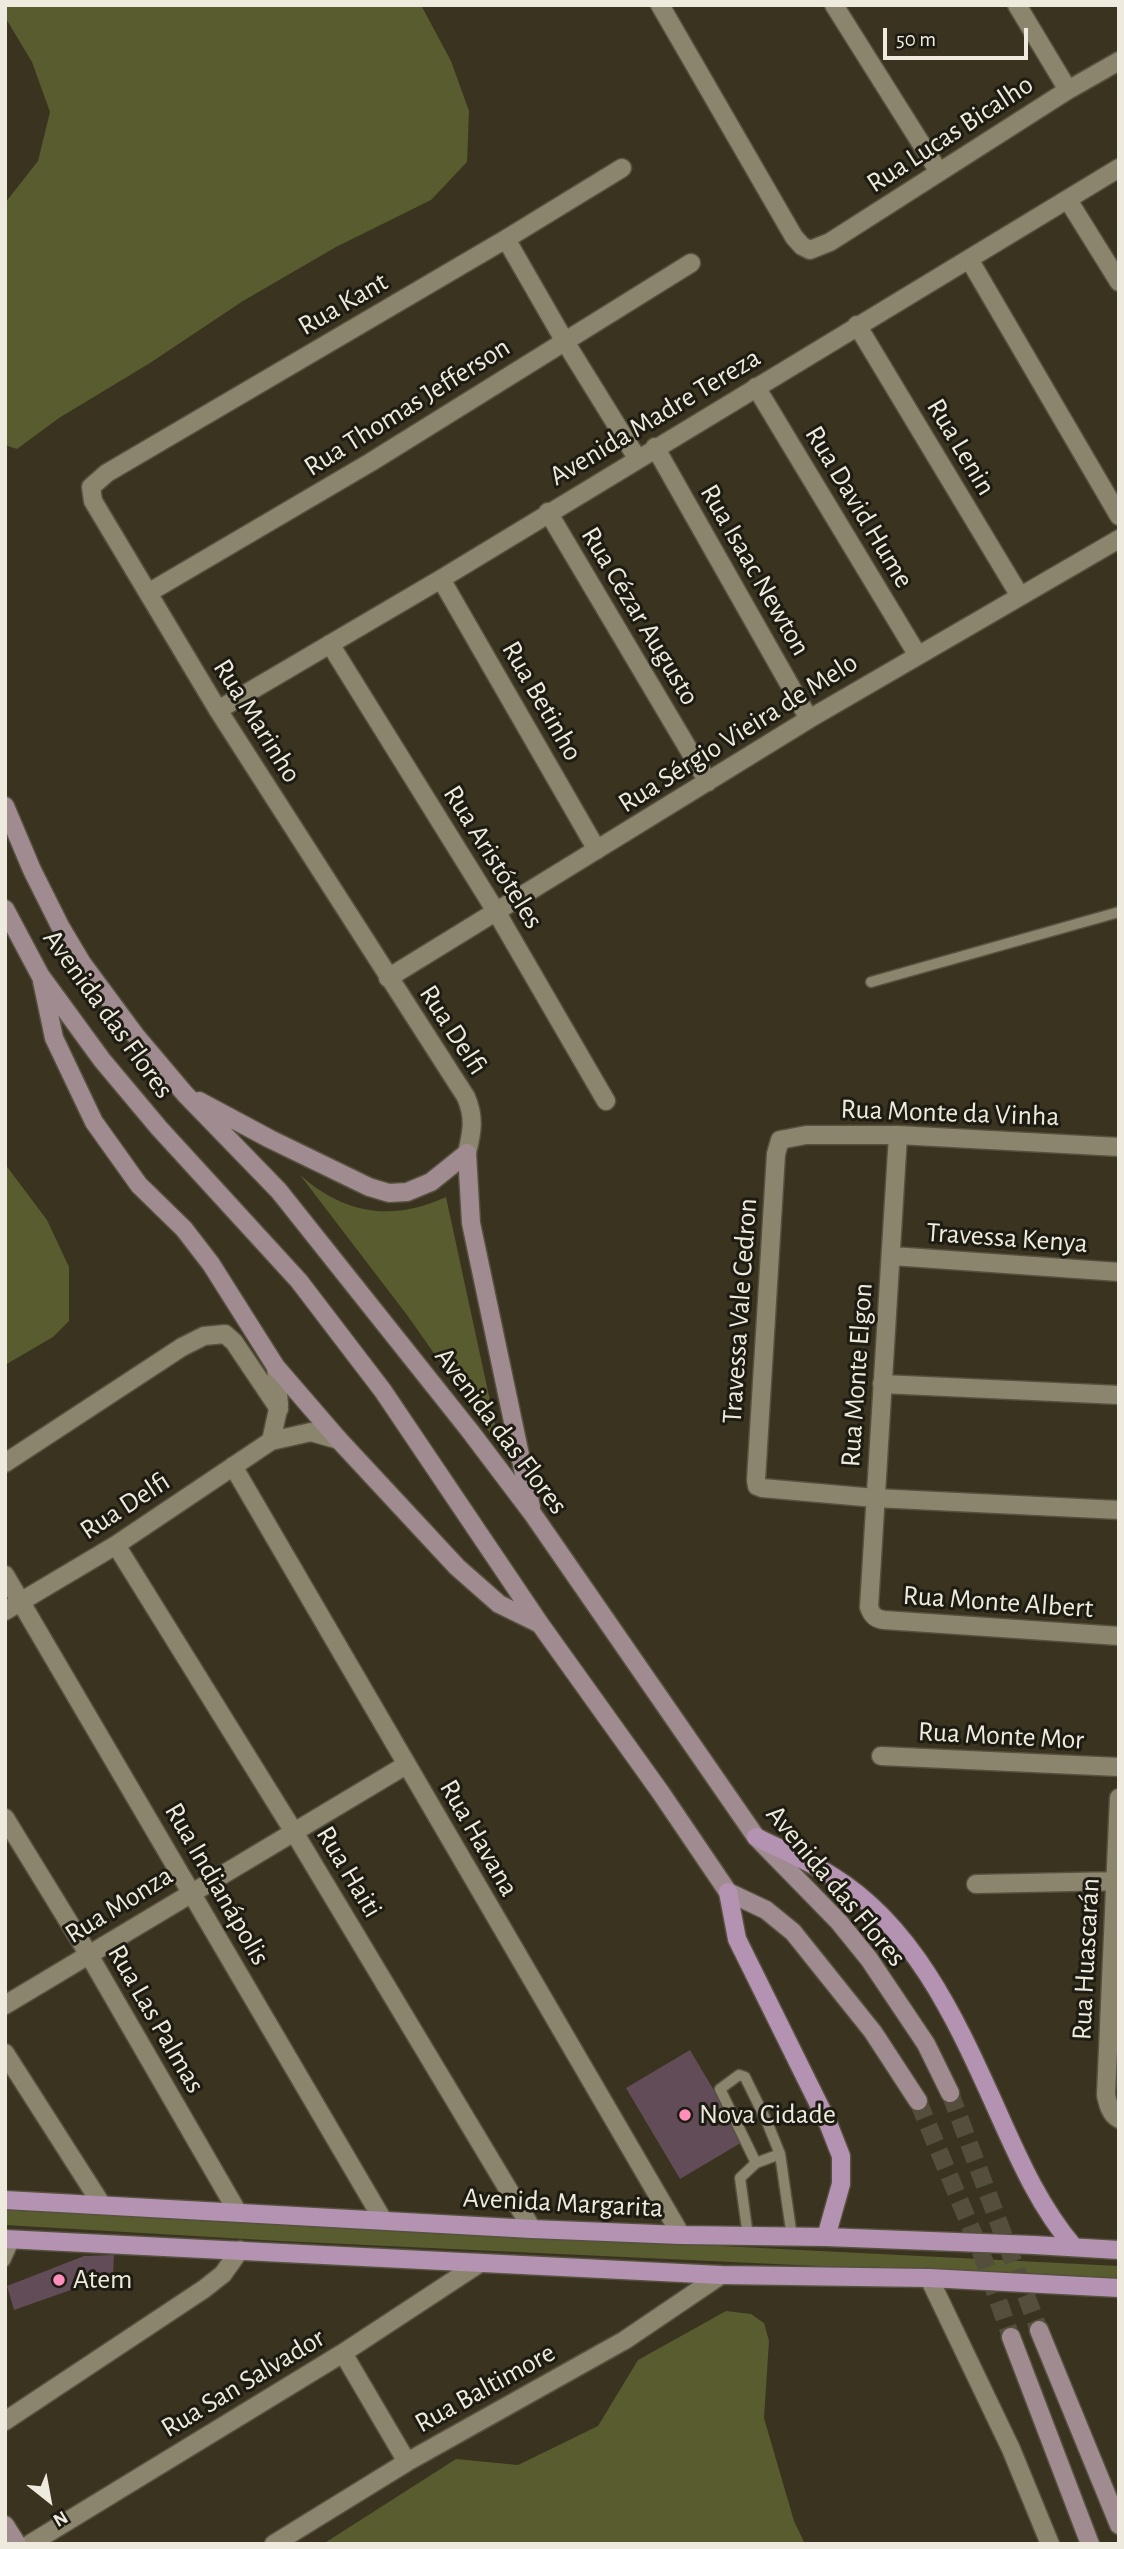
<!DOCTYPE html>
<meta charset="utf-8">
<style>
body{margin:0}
#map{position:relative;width:1124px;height:2549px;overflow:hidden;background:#39331f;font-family:"Alegreya Sans",sans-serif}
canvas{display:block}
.frame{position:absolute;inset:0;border:7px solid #eeebde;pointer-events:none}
.north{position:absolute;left:14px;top:2465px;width:70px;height:70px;-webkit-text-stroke:5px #1d1b12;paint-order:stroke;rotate:149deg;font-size:19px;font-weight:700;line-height:28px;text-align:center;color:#eeebde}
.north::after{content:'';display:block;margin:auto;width:24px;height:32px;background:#eeebde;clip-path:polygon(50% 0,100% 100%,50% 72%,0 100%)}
.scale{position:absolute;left:883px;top:28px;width:145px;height:32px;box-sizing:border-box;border:4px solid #eeebde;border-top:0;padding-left:9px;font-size:21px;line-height:24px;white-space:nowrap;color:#eeebde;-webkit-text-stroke:5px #1d1b12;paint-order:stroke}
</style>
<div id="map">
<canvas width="1124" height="2549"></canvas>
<div class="frame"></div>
<div class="north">N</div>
<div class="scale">50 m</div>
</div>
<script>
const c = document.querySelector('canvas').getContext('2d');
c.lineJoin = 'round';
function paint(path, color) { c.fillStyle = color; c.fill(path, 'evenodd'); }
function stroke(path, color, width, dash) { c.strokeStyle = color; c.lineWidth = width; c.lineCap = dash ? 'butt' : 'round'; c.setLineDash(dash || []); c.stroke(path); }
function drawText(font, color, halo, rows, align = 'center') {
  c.font = font + ' "Alegreya Sans",sans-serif'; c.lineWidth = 6; c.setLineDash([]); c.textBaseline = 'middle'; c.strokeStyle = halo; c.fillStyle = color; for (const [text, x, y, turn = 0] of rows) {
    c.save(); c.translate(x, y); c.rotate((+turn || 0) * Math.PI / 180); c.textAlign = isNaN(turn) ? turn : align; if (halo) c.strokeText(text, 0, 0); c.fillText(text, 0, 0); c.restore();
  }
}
paint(new Path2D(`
 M5,5H421L451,61L469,111L467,162L431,200L336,247L243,301L150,363L59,418L17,449L5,445V203L38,161L50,112L32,62L5,17Z
 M5,1164L47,1220L69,1267V1321L53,1337L5,1365Z
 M300,1175C344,1214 392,1222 446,1197L500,1447L407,1315Z
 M5,2210L1119,2266V2280L280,2241L5,2225Z
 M726,2311L751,2314L764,2323L769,2341L764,2418L794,2521L805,2544H323L456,2459L518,2465L598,2426L638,2360Z`), '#585c2f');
paint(new Path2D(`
 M690,2050L744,2141L680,2179L626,2088Z
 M114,2255L113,2275L14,2310L7,2286L84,2256Z`), '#624c57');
stroke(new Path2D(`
 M950,2093L1039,2330
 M918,2101L981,2252L1011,2337`), '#544f3c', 18, [18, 9]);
const service = new Path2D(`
 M871,982L1119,912
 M756,2163L720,2089L739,2075L745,2077L767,2122L780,2154L792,2237
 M748,2236L740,2178L756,2163L780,2154
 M5,2261L15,2239`);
const minor = new Path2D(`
 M660,5L794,237L802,246L810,250L830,242L1068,90L1119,61
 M834,5L939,172
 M1017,5L1068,90
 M1068,200L1119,282
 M506,239L564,340L637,458
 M969,259L1119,516
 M857,325L1020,596
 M756,387L917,654
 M655,447L809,719
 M548,512L708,782
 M441,579L597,850
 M148,593L371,462L691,263
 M330,644L497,913L606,1101
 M218,710L441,579L1119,168
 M388,978L809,719L1119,539
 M898,1135L869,1607C872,1616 876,1619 884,1620L1119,1636
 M1119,1147L898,1135H806L780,1140L776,1154L756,1480L757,1486L762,1488L875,1498L1119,1510
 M467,1153C472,1132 475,1118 466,1097L218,710L93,501L91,487L107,473L506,239L622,168
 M892,1256L1119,1272
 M882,1384L1119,1395
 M271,1441L279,1405L276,1367
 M5,1463L182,1347L204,1336L225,1334L234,1342L279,1409
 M233,1466L681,2235
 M116,1545L294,1832L532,2229
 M5,1575L383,2220
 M5,1611L116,1545L271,1441L311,1432L339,1440
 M881,1756L1119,1767
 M1119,1798L1106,2095C1108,2104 1110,2114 1119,2119
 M5,1818L89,1955L237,2211
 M976,1884L1119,1881
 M5,2005L406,1765
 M5,2053L102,2205
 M343,2353L407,2462
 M5,2421L204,2289L223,2274L240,2250
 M30,2544L343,2353L480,2263
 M274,2544L407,2462L625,2340L721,2275`);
const tertiary = new Path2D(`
 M929,2278L1011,2449L1050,2544`);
const secondary = new Path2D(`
 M5,806L32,870L60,926L82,963L136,1036L185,1094L279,1191L470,1431L532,1513L756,1837L839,1922L869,1959L926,2044L950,2093
 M5,909L40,975L102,1060L159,1128L299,1281L383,1391L540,1624L661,1793L728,1892L766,1910L793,1932L873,2032L918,2101
 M42,981L54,1038L94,1122L139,1185L184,1229L211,1264L276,1367L339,1440L457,1567L499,1604L540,1624
 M199,1101L270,1139L369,1187L389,1193L407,1192L431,1182L467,1153
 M467,1153L471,1223L531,1507
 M1039,2330L1119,2525
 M1011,2337L1090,2544
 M5,2525L17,2544`);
const primary = new Path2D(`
 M756,1837C782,1850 809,1861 832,1876C912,1925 955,2017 992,2099C1015,2150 1037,2204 1074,2247
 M728,1892L737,1939L828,2123L841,2156V2184L826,2237
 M5,2200L532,2229L681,2235L826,2237L1034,2245L1119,2250
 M5,2239L721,2275L929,2278L1119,2288`);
stroke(service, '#56513f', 13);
stroke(minor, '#56513f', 21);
stroke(tertiary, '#56513f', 21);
stroke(secondary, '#56513f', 21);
stroke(primary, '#56513f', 21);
stroke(service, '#8b856e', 10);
stroke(minor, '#8b856e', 18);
stroke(tertiary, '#8b856e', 18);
stroke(secondary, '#a08c90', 18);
stroke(primary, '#b493b2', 18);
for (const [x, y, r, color] of [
 [685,2115,7,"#ff8eba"],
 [59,2280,7,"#ff8eba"]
]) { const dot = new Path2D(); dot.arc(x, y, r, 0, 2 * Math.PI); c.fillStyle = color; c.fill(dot); stroke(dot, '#1d1b12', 2.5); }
drawText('28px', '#eeebde', '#1d1b12', [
 ["Rua Lucas Bicalho",950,134,-33],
 ["Rua Kant",343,304,-30],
 ["Rua Thomas Jefferson",407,407,-32],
 ["Avenida Madre Tereza",655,417,-31],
 ["Rua Lenin",961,447,59],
 ["Rua David Hume",859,507,59],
 ["Rua Isaac Newton",755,570,60],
 ["Rua Cézar Augusto",640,616,59],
 ["Rua Betinho",542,701,60],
 ["Rua Marinho",257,721,58],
 ["Rua Sérgio Vieira de Melo",738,733,-32],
 ["Rua Aristóteles",493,857,58],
 ["Avenida das Flores",108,1014,54],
 ["Rua Delfi",453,1030,57],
 ["Rua Monte da Vinha",950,1113,2],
 ["Travessa Kenya",1007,1238,4],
 ["Travessa Vale Cedron",740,1311,-86],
 ["Rua Monte Elgon",857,1375,-86],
 ["Avenida das Flores",501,1431,53],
 ["Rua Delfi",125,1506,-33],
 ["Rua Monte Albert",998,1602,4],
 ["Rua Monte Mor",1001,1736,3],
 ["Rua Havana",479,1838,60],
 ["Rua Haiti",349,1872,59],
 ["Rua Indianápolis",217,1884,60],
 ["Avenida das Flores",836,1886,50],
 ["Rua Monza",119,1905,-32],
 ["Rua Huascarán",1086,1959,-87],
 ["Rua Las Palmas",156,2019,60],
 ["Avenida Margarita",563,2203,3],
 ["Rua San Salvador",243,2383,-31],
 ["Rua Baltimore",485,2388,-29]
]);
drawText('28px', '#eeebde', '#1d1b12', [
 ["Nova Cidade",699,2115],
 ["Atem",73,2280]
], 'left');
</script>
